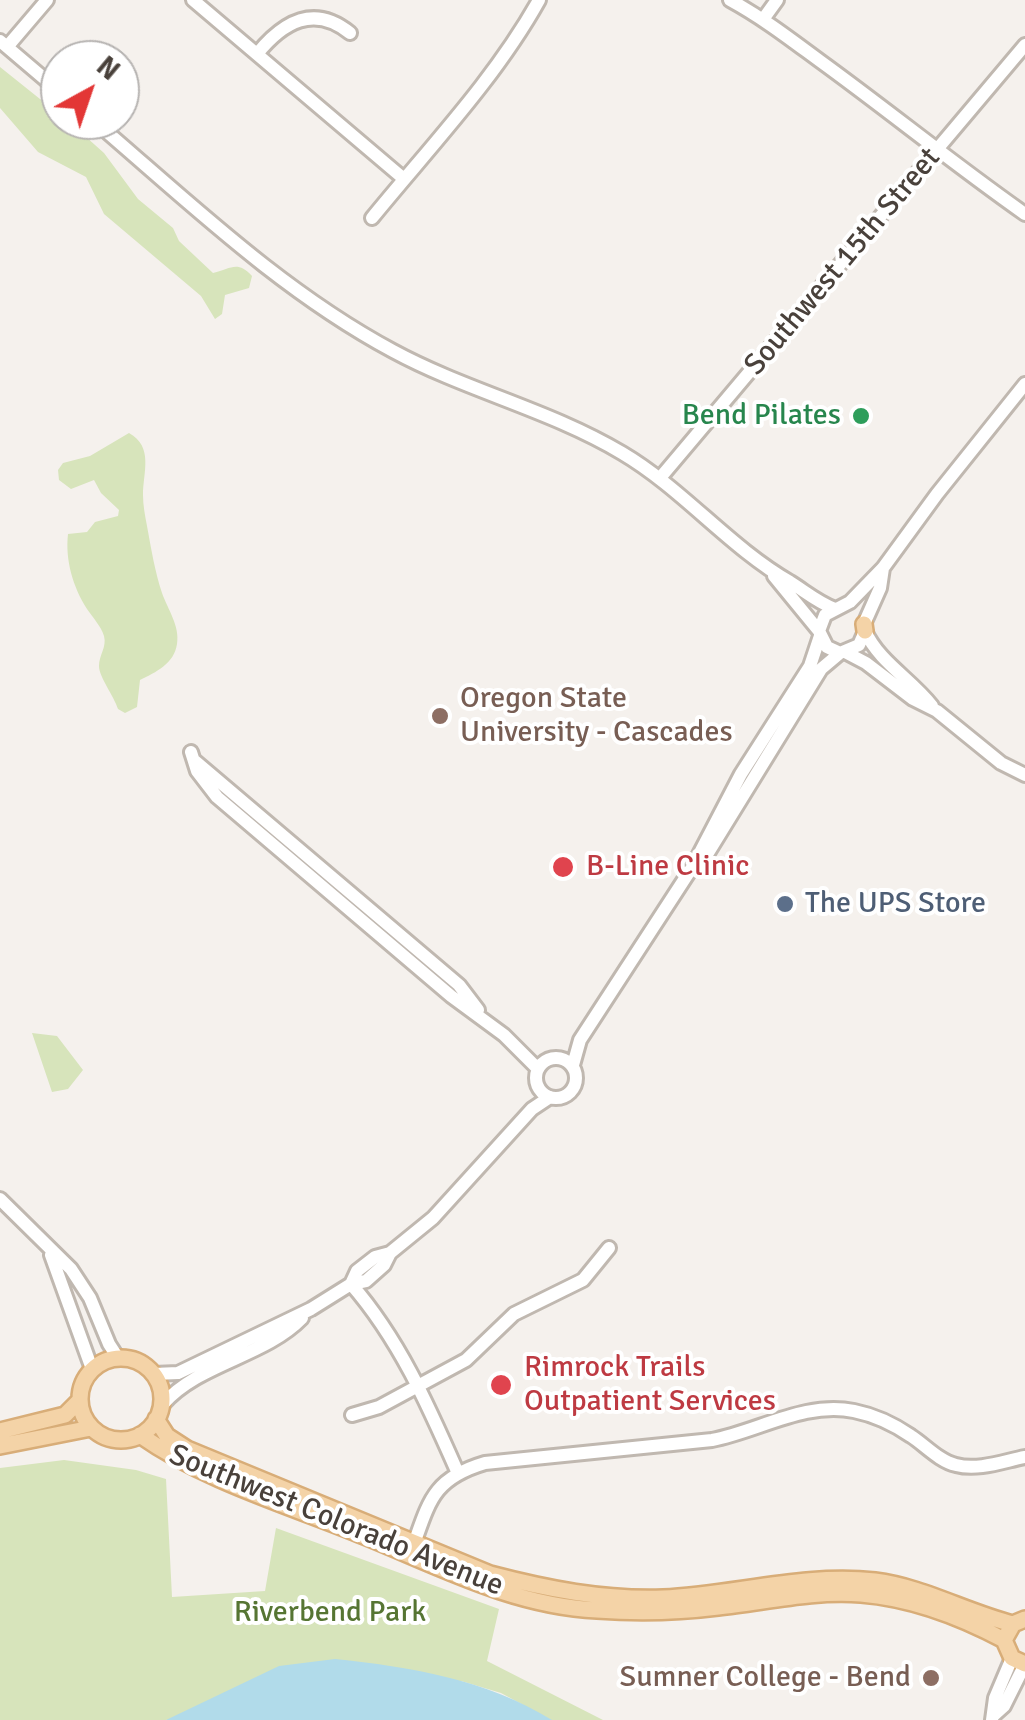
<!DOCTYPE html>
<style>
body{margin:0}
#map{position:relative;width:1025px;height:1720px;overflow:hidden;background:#f5f1ed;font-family:Signika,sans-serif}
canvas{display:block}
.north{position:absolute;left:40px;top:40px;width:100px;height:100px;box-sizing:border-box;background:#fff;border:2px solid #b6b3b1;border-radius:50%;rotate:40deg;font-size:28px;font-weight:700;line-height:40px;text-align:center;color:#49413b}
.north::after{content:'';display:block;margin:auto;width:35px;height:45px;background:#e33736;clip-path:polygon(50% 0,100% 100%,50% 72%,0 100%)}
</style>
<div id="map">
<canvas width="1025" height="1720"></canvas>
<div class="north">N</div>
</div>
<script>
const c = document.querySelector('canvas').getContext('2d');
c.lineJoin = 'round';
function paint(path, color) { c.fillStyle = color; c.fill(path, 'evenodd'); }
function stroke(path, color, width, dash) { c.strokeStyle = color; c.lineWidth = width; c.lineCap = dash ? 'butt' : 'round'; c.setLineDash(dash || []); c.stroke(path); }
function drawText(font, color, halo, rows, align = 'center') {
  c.font = font + ' Signika,sans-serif'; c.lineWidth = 8; c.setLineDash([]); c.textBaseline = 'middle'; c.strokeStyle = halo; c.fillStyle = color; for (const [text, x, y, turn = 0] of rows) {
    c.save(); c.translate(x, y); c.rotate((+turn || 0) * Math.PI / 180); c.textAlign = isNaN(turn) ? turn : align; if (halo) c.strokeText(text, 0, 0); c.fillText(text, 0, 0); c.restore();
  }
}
paint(new Path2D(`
 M0,67L60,115V120H67L104,153L138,199L173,228L179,241L213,273C231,269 237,260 252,276L249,288L225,295L222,314L215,319L201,296L104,214L86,177L38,152L0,108Z
 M129,433C154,447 143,472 143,495C143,505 145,516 147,526C151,548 155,572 162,593C168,610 180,626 177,644C174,664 156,672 140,680L137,707L125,713L118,709C114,696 99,677 99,666C99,655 107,647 104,636C101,626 93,618 87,609C73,587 65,560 68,534L87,532L95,522L118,516L119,510L101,493L94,480L71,489L59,480L58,470L63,463L90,456Z
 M32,1033L57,1036L83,1070L68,1089L52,1092Z
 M64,1460L136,1470L166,1479L172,1597L265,1591L276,1528L499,1609L487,1661L603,1720H551L501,1693L461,1681L166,1720H0V1468Z`), '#d7e4bb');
paint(new Path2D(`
 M335,1659C411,1667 485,1679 552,1720H166L279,1666Z`), '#b1dbea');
const minor = new Path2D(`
 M193,0L404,179
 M730,0C763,18 790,39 820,61C889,111 955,165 1025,214
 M764,18L777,0
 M0,41L60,92
 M7,47L47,0
 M257,54C283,22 314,4 350,33
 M93,120C189,202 281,291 393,351C467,391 550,410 622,453C683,489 729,547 790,582C806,592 817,602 835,609
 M372,218C429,148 495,79 539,0
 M660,478L1025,45
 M774,576L819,631
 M864,624L880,588L883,568
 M865,631L859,645L840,653L827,647L819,631L825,615L850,602L883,568L937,494L1025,384
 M865,631C879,662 911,679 932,706
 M847,653L866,663L913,699L937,711L1001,763L1025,775
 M191,752L197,771L217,797L451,996L504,1035L538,1069
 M195,761L459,985L478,1010
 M695,864L706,856L821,669L840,653
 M536 1078a20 20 0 1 1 40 0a20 20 0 1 1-40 0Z
 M573,1065L580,1040L693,866L741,774L810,666L820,636
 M0,1199L71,1269L90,1298L109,1344L118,1358
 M51,1255L92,1369
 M351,1284L357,1271L375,1257L390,1253L433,1218L532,1109L550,1097
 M351,1284C399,1339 428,1405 457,1471
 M154,1374L178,1373L311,1309L351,1284L366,1281L384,1265L390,1253
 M163,1404C199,1363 264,1357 302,1318
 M352,1415L379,1407L466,1360L514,1314L583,1280L609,1248
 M411,1552C429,1503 431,1479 485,1463L712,1440C759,1431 805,1401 854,1411C874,1415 895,1425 911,1436C925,1445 939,1461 956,1465C978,1471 1004,1461 1025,1457
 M994,1715L1004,1706L1025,1664
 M992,1720L995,1698L1012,1658`);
const major = new Path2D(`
 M864,624L865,631
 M80 1399a41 41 0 1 1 82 0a41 41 0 1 1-82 0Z
 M156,1419L167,1436L187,1449L490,1574C547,1589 603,1600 663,1598C733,1595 804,1573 875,1581C923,1587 966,1612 1013,1624
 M0,1431L65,1415L79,1401
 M140,1435C204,1480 282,1503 354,1532C433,1563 510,1606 597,1610C638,1613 678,1612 718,1607C765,1602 814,1590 861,1594C910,1598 961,1617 1004,1640
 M0,1446L91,1428
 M1025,1619L1013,1624L1004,1640L1012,1658L1025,1664`);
stroke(minor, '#c0b8b0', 18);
stroke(major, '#d8ad78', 20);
stroke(minor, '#fff', 12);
stroke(major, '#f4d3a7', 15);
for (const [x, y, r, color] of [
 [861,416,10,"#2e9e5b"],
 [440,716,10,"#8d6e63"],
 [563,867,12,"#e0444e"],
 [785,904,10,"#5c6f8a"],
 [501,1385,12,"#e0444e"],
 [931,1678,10,"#8d6e63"]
]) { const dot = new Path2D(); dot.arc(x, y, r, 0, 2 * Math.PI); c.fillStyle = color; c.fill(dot); stroke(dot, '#fff', 4); }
drawText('30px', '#49413b', '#fff', [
 ["Southwest 15th Street",843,262,-50],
 ["Southwest Colorado Avenue",336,1521,22]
]);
drawText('30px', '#27864d', '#fff', [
 ["Bend Pilates",841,416]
], 'right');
drawText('30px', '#785e54', '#fff', [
 ["Oregon State",460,699],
 ["University - Cascades",460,733],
 ["Sumner College - Bend",911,1678,"right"]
], 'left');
drawText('30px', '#be3a42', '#fff', [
 ["B-Line Clinic",586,867],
 ["Rimrock Trails",524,1368],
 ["Outpatient Services",524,1402]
], 'left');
drawText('30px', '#4e5e75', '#fff', [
 ["The UPS Store",805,904]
], 'left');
drawText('30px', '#567533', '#fff', [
 ["Riverbend Park",330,1613]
]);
</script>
